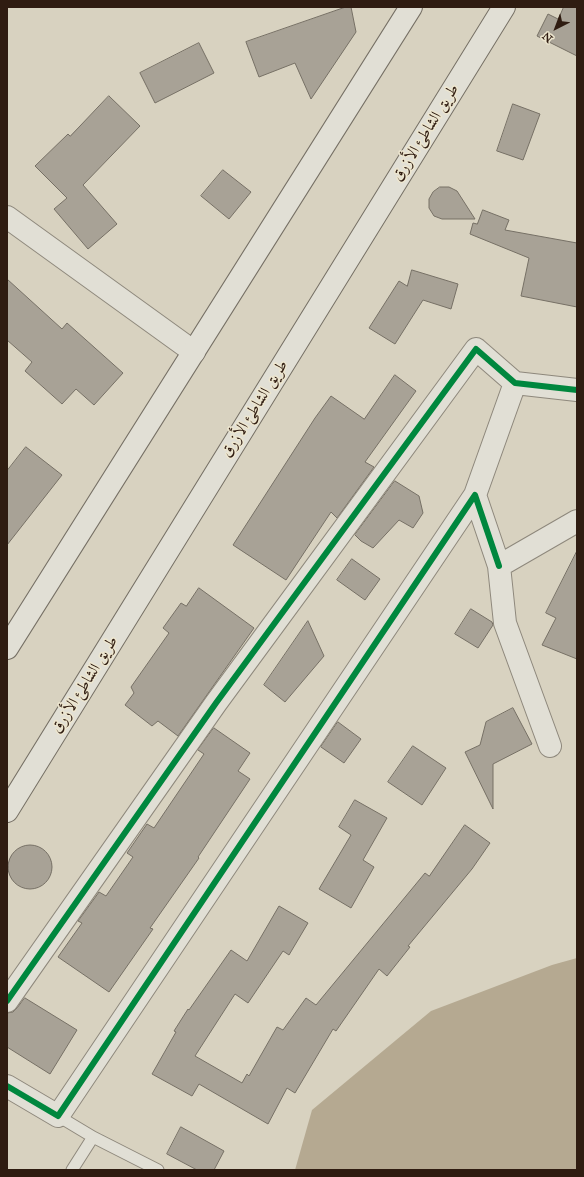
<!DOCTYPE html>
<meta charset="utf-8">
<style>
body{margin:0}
#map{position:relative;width:584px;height:1177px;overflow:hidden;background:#d8d2c0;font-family:"IM FELL Great Primer",serif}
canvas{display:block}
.frame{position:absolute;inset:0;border:8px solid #2f1c11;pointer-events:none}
.north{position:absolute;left:536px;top:8px;width:40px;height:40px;-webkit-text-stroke:3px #ede6cf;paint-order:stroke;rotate:222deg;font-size:11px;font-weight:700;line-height:16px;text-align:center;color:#2f1c11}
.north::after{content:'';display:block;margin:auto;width:14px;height:18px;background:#2f1c11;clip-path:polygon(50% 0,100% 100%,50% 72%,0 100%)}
</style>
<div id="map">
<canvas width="584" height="1177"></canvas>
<div class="frame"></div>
<div class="north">N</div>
</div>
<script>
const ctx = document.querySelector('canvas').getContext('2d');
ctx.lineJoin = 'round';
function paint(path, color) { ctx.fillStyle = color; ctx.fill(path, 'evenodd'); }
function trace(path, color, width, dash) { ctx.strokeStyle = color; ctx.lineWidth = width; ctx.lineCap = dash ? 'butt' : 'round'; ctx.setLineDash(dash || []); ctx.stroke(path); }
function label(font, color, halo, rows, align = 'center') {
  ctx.font = font + ' "IM FELL Great Primer",Amiri,serif'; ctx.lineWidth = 3; ctx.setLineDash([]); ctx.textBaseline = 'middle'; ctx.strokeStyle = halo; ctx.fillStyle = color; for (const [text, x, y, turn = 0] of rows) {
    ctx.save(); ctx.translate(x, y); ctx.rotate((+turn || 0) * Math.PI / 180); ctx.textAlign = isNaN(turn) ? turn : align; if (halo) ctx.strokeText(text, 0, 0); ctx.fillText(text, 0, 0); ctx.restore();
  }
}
paint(new Path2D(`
 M 577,958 L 577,1170 L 295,1170 L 312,1110 L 431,1011 L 552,965 Z`), '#b5a991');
const building = new Path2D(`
 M 346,7 L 351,7 L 356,32 L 311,99 L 295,63 L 259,77 L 246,42 Z
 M 564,7 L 577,7 L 577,56 L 537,36 L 548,14 L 558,19 Z
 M 199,43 L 214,73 L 155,103 L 140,73 Z
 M 109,96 L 140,126 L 83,185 L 117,224 L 88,249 L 54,209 L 67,198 L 35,166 L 68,134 L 70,136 Z
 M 513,104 L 540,114 L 523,160 L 497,151 Z
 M 223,170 L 251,192 L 229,219 L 201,196 Z
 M 440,187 L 449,187 L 457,191 L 475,219 L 442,219 L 434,216 L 429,208 L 429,199 L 433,192 Z
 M 483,210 L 509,220 L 505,230 L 577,243 L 577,307 L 521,296 L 529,258 L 470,234 L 473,223 L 477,224 Z
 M 412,270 L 458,284 L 451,309 L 423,300 L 395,344 L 369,328 L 399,281 L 407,286 Z
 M 7,279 L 62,329 L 67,323 L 123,373 L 94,405 L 76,389 L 62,404 L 25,371 L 32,362 L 7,340 Z
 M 395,375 L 416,391 L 365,462 L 374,467 L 337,518 L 331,512 L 286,580 L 233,545 L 315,418 L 331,396 L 364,419 Z
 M 26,447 L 62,475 L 7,545 L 7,471 Z
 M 395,481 L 419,496 L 423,513 L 413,528 L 399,520 L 373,548 L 361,541 L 355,535 Z
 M 577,551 L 577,659 L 542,645 L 556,618 L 546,613 Z
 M 352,559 L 380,579 L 365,600 L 337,580 Z
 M 199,588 L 254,628 L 178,736 L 158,721 L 152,726 L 125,705 L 134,693 L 131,687 L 169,633 L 163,628 L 181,603 L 186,606 Z
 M 471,609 L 492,622 L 493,625 L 478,648 L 455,634 Z
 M 308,621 L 324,656 L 285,702 L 264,685 Z
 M 513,708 L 532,744 L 493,764 L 493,809 L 465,752 L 480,745 L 486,722 Z
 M 338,722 L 361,739 L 344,763 L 321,747 Z
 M 214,728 L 250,753 L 238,771 L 250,779 L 198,857 L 199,858 L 150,928 L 153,929 L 109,992 L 58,957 L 82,923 L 78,921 L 99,892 L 106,896 L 133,857 L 127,853 L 147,824 L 154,828 L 204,754 L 198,750 Z
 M 413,746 L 446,768 L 422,805 L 388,782 Z
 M 355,800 L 387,818 L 363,860 L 374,867 L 351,908 L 319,889 L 351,835 L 339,827 Z
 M 465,825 L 490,843 L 472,869 L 408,946 L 410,947 L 387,976 L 379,969 L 336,1031 L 333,1029 L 295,1093 L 287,1088 L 268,1124 L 199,1084 L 192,1096 L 152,1074 L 176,1032 L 174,1031 L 188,1009 L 189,1010 L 231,950 L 247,961 L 279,906 L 308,923 L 289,955 L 283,951 L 248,1003 L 235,994 L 195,1056 L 242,1083 L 247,1074 L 249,1076 L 277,1027 L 283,1030 L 306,998 L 316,1005 L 425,873 L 429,876 Z
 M8 867a22 22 0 1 1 44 0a22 22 0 1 1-44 0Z
 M 25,998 L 77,1030 L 50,1074 L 7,1047 L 7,1013 L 13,1012 L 17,1008 Z
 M 181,1127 L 224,1151 L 214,1170 L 197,1170 L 167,1154 Z`);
paint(building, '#a8a296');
trace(building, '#767065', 1);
const service = new Path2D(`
 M 58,1116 L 93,1137 L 72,1170
 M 93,1137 L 158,1170`);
const minor = new Path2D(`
 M 7,217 L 194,352
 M 475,495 L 515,383
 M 550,746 L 505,623 L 499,566 L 577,521
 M 7,1001 L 216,703 L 476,349 L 515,383 L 577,390
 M 7,1086 L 58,1116 L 475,495 L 499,566`);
const secondary = new Path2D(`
 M 7,648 L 411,7
 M 7,811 L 504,7`);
trace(service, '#8e887c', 13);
trace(minor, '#8e887c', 24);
trace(secondary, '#767065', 24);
trace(service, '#e1dfd5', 11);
trace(minor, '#e1dfd5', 22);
trace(secondary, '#e1dfd5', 22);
trace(new Path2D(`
 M 7,1001 L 216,703 L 476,349 L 515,383 L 577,390
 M 7,1086 L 58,1116 L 475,495 L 499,566`), '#00873e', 6);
label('16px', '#2f1c11', '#ede6cf', [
 ["طريق الشاطئ الأزرق",426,133,-58],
 ["طريق الشاطئ الأزرق",255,409,-58],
 ["طريق الشاطئ الأزرق",85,685,-58]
]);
</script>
